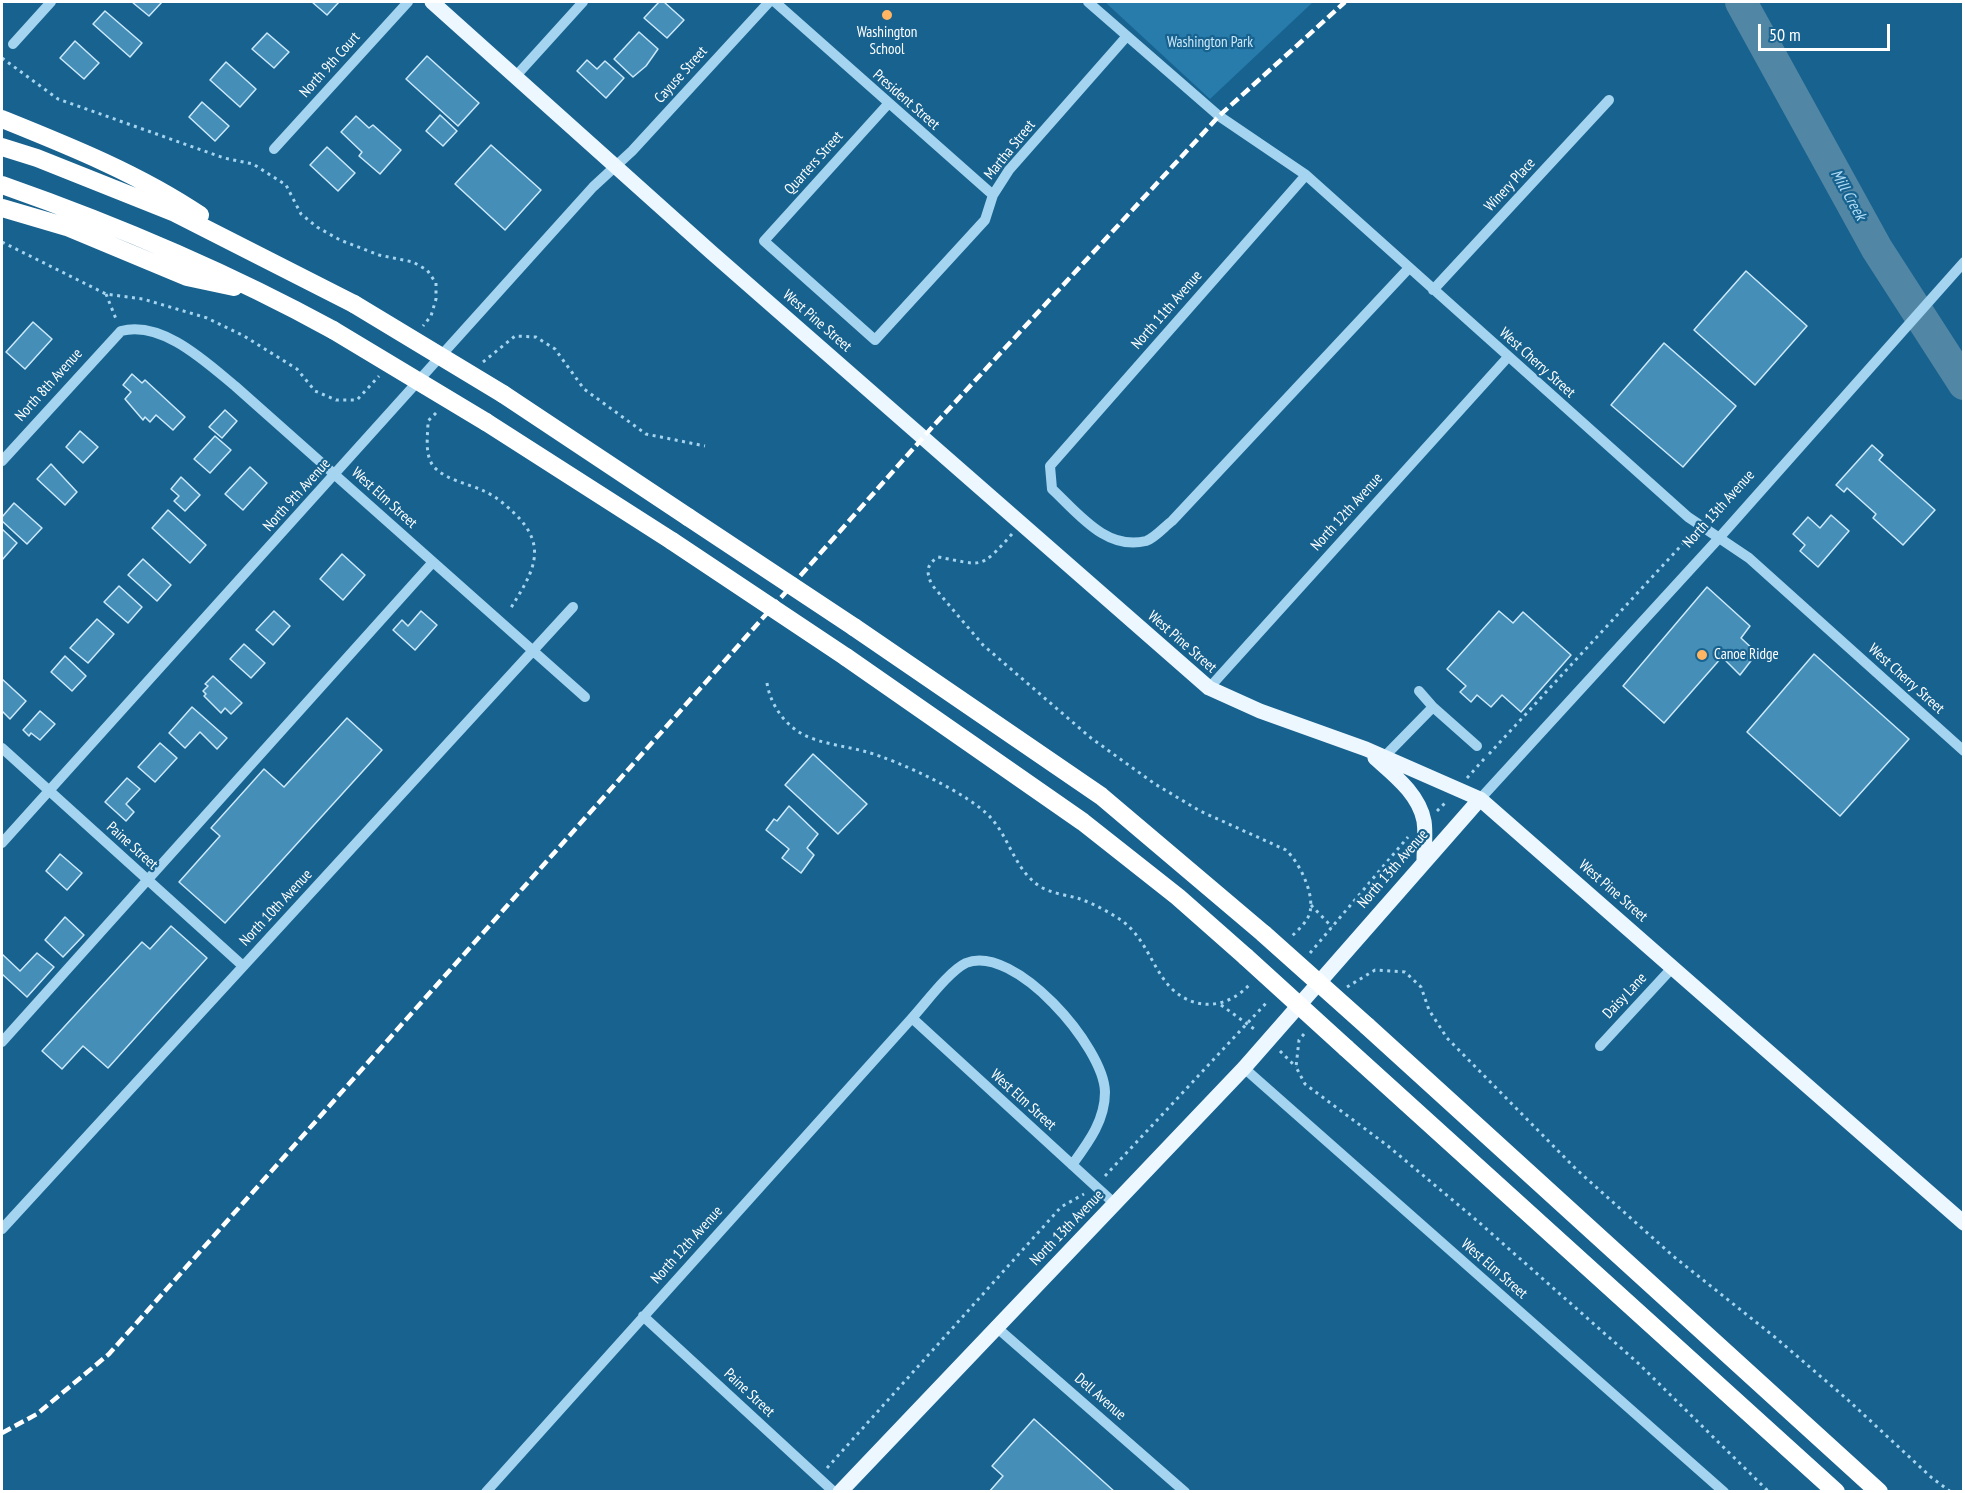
<!DOCTYPE html>
<style>
body{margin:0}
#map{position:relative;width:1965px;height:1493px;overflow:hidden;background:#18628f;font-family:"PT Sans Narrow",sans-serif}
canvas{display:block}
.frame{position:absolute;inset:0;border:3px solid #fff;pointer-events:none}
.scale{position:absolute;left:1758px;top:24px;width:132px;height:27px;box-sizing:border-box;border:3px solid #fff;border-top:0;padding-left:8px;font-size:18px;line-height:21px;white-space:nowrap;color:#fff;-webkit-text-stroke:4px #18628f;paint-order:stroke}
</style>
<div id="map">
<canvas width="1965" height="1493"></canvas>
<div class="frame"></div>
<div class="scale">50 m</div>
</div>
<script>
const ctx = document.querySelector('canvas').getContext('2d');
ctx.lineJoin = 'round';
function paint(path, color) { ctx.fillStyle = color; ctx.fill(path, 'evenodd'); }
function trace(path, color, width, dash) { ctx.strokeStyle = color; ctx.lineWidth = width; ctx.lineCap = dash ? 'butt' : 'round'; ctx.setLineDash(dash || []); ctx.stroke(path); }
function label(font, color, halo, rows, align = 'center') {
  ctx.font = font + ' "PT Sans Narrow",sans-serif'; ctx.lineWidth = 4.5; ctx.setLineDash([]); ctx.textBaseline = 'middle'; ctx.strokeStyle = halo; ctx.fillStyle = color; for (const [text, x, y, turn = 0] of rows) {
    ctx.save(); ctx.translate(x, y); ctx.rotate((+turn || 0) * Math.PI / 180); ctx.textAlign = isNaN(turn) ? turn : align; if (halo) ctx.strokeText(text, 0, 0); ctx.fillText(text, 0, 0); ctx.restore();
  }
}
paint(new Path2D(`
 M 1105,2 L 1313,2 L 1210,99 Z`), '#277cab');
trace(new Path2D(`
 M 1741,2 L 1877,249 L 1964,384`), '#5186a5', 32);
const building = new Path2D(`
 M 132,2 L 162,2 L 149,16 Z
 M 312,2 L 339,2 L 327,15 Z
 M 659,2 L 664,2 L 684,20 L 667,38 L 644,18 Z
 M 105,11 L 142,43 L 130,57 L 93,24 Z
 M 639,32 L 658,49 L 646,66 L 633,77 L 614,59 Z
 M 267,33 L 289,52 L 274,68 L 252,49 Z
 M 75,41 L 99,63 L 84,79 L 60,58 Z
 M 427,56 L 479,103 L 458,126 L 406,79 Z
 M 587,60 L 597,69 L 605,61 L 624,78 L 606,98 L 577,71 Z
 M 226,62 L 256,89 L 240,107 L 210,80 Z
 M 202,102 L 229,126 L 215,141 L 189,117 Z
 M 440,115 L 457,131 L 443,146 L 426,131 Z
 M 356,116 L 369,128 L 373,125 L 401,150 L 380,174 L 359,156 L 362,152 L 341,132 Z
 M 491,145 L 541,190 L 505,230 L 455,184 Z
 M 327,147 L 355,173 L 338,191 L 310,165 Z
 M 1746,271 L 1807,326 L 1755,385 L 1694,330 Z
 M 33,322 L 52,339 L 25,369 L 6,352 Z
 M 1664,343 L 1736,406 L 1683,467 L 1611,405 Z
 M 132,374 L 142,383 L 145,380 L 185,417 L 173,430 L 156,415 L 150,422 L 145,417 L 143,420 L 125,399 L 131,392 L 123,385 Z
 M 225,410 L 237,421 L 222,438 L 209,427 Z
 M 80,431 L 98,447 L 83,463 L 66,447 Z
 M 215,436 L 231,450 L 210,473 L 194,459 Z
 M 1872,445 L 1883,455 L 1879,460 L 1935,510 L 1903,545 L 1873,518 L 1876,514 L 1847,488 L 1844,492 L 1836,485 Z
 M 51,464 L 77,492 L 65,505 L 37,479 Z
 M 250,467 L 267,483 L 243,510 L 225,494 Z
 M 181,477 L 200,495 L 185,511 L 174,501 L 179,496 L 171,489 Z
 M 14,503 L 42,528 L 27,544 L 2,521 L 2,517 Z
 M 168,510 L 206,545 L 190,563 L 152,528 Z
 M 1831,515 L 1849,531 L 1818,567 L 1800,551 L 1805,545 L 1793,534 L 1808,517 L 1820,528 Z
 M 2,529 L 17,543 L 2,560 Z
 M 342,554 L 365,575 L 343,600 L 320,579 Z
 M 143,559 L 171,585 L 157,601 L 128,575 Z
 M 119,586 L 142,607 L 128,623 L 104,602 Z
 M 1707,587 L 1750,626 L 1741,638 L 1757,653 L 1740,675 L 1722,657 L 1664,723 L 1623,686 Z
 M 274,611 L 290,626 L 273,645 L 256,630 Z
 M 421,611 L 437,625 L 415,650 L 393,630 L 402,620 L 408,626 Z
 M 1499,611 L 1513,623 L 1523,612 L 1571,655 L 1521,712 L 1502,695 L 1491,707 L 1477,695 L 1471,702 L 1460,692 L 1466,686 L 1447,669 Z
 M 97,619 L 114,634 L 88,663 L 70,648 Z
 M 244,644 L 265,663 L 251,678 L 230,659 Z
 M 1814,654 L 1909,739 L 1840,816 L 1747,732 Z
 M 65,656 L 86,676 L 72,691 L 51,672 Z
 M 213,676 L 242,703 L 231,714 L 225,708 L 221,713 L 204,696 L 206,694 L 203,691 L 208,686 L 205,684 Z
 M 2,679 L 26,701 L 10,719 L 2,711 Z
 M 192,707 L 227,738 L 217,749 L 200,732 L 185,748 L 169,733 Z
 M 40,711 L 55,724 L 40,740 L 31,733 L 29,736 L 23,730 Z
 M 347,718 L 382,750 L 225,923 L 179,882 L 220,836 L 211,828 L 264,769 L 284,787 Z
 M 160,743 L 177,758 L 155,782 L 138,767 Z
 M 813,754 L 867,804 L 838,834 L 785,785 Z
 M 127,778 L 140,789 L 126,804 L 134,812 L 126,821 L 105,802 Z
 M 789,806 L 818,834 L 807,848 L 814,855 L 801,873 L 782,858 L 789,849 L 766,830 L 774,819 L 777,821 Z
 M 60,854 L 82,873 L 67,890 L 46,871 Z
 M 65,917 L 84,935 L 63,957 L 45,940 Z
 M 171,926 L 207,958 L 108,1068 L 83,1046 L 62,1069 L 42,1051 L 142,942 L 150,949 Z
 M 37,953 L 54,967 L 27,997 L 2,974 L 2,954 L 20,971 Z
 M 1034,1419 L 1115,1492 L 989,1492 L 1003,1476 L 992,1466 Z`);
paint(building, '#448eb8');
trace(building, '#cbe9fb', 1.5);
trace(new Path2D(`
 M 2,58 L 58,99 L 224,158 L 253,164 L 286,185 L 301,214 L 317,227 L 340,240 L 379,255 L 413,262 L 427,270 L 436,283 L 436,299 L 431,316 L 423,326
 M 2,242 L 106,294 L 143,299 L 207,318 L 244,336 L 297,369 L 315,391 L 336,400 L 357,400 L 379,376
 M 106,294 L 116,319
 M 483,362 L 515,336 L 536,337 L 555,349 L 584,389 L 646,434 L 705,446
 M 436,413 L 428,421 C 428,435 424,455 434,467 C 446,480 469,484 484,491 C 495,496 506,505 514,513 C 551,548 531,575 509,611
 M 1012,534 C 979,571 983,565 938,557 C 926,565 926,572 932,585 L 983,645 L 1091,738 L 1155,784 L 1200,811 L 1286,850 C 1300,863 1319,901 1307,919 C 1303,926 1296,932 1291,937
 M 767,683 C 770,703 783,723 802,734 C 821,744 846,746 867,752 C 899,761 970,794 991,818 C 1010,839 1015,871 1041,887 C 1053,894 1068,895 1080,899 C 1094,904 1109,912 1121,920 C 1147,939 1152,969 1172,989 C 1198,1013 1230,1007 1251,983
 M 1489,754 L 1690,536
 M 1467,778 L 1485,758
 M 1437,811 L 1447,801
 M 1311,905 L 1332,927
 M 1310,953 L 1408,837
 M 1347,987 L 1375,970 L 1405,972 L 1421,987 L 1429,1010 L 1447,1038 L 1576,1169 L 1673,1256 L 1776,1338 L 1848,1400 L 1932,1478 L 1951,1492
 M 1221,1005 L 1257,1031
 M 1304,1034 L 1299,1040 L 1296,1067 L 1305,1084 L 1388,1146 L 1474,1218 L 1638,1363 L 1769,1492
 M 1280,1051 L 1296,1067
 M 1105,1176 L 1268,1001
 M 827,1468 L 1061,1207 L 1084,1194`), '#a4d4ef', 3, [3, 4.5]);
trace(new Path2D(`
 M 775,2 L 993,195
 M 1088,2 L 1219,116 L 1306,175 L 1688,517 L 1749,558 L 1964,751
 M 13,44 L 51,2
 M 515,77 L 583,2
 M 888,104 L 764,241 L 875,340 L 985,220 L 993,195 L 1009,170 L 1127,36
 M 274,149 L 408,2
 M 1306,175 L 1050,466 L 1052,489 C 1078,513 1106,551 1146,541 C 1155,538 1165,526 1172,521 L 1409,268
 M 1433,290 L 1609,100
 M 2,461 L 121,331 C 162,320 206,362 235,386 L 585,697
 M 1209,688 L 1508,357
 M 1433,707 L 1477,746
 M 2,748 L 243,966
 M 1384,757 L 1433,707 L 1419,691
 M 1480,799 L 1719,538 L 1964,262
 M 2,843 L 593,187 L 632,151 L 769,2
 M 912,1018 L 1115,1204
 M 2,1042 L 433,562
 M 1600,1046 L 1673,967
 M 1244,1068 L 1724,1492
 M 2,1229 L 573,607
 M 643,1316 L 834,1492
 M 995,1326 L 1185,1492
 M 486,1492 L 912,1018 C 925,1004 949,971 966,963 C 1014,943 1104,1047 1105,1092 C 1105,1121 1088,1143 1072,1165`), '#a4d4ef', 10);
trace(new Path2D(`
 M 432,2 L 711,252 L 1209,688 L 1260,711 L 1366,749 L 1480,799 L 1964,1223
 M 1375,758 C 1394,775 1419,794 1424,821 C 1426,834 1424,848 1424,860
 M 840,1492 L 1244,1068 L 1480,799`), '#ecf7ff', 15);
trace(new Path2D(`
 M 2,119 C 69,146 139,174 200,215
 M 2,147 L 37,158 L 175,213 L 354,304
 M 2,185 C 116,225 227,272 333,330
 M 2,208 L 67,227 L 187,277 L 234,287
 M 503,394 L 688,517
 M 486,422 L 672,541
 M 854,627 L 1101,796 L 1264,934
 M 846,657 L 1083,822 L 1178,897 L 1246,957
 M 1367,1026 L 1879,1492
 M 1346,1048 L 1836,1492`), '#fff', 18);
trace(new Path2D(`
 M 2,1433 L 37,1414 L 109,1354 L 936,423 L 1219,116 L 1345,2`), '#fff', 4.5, [10, 4.5]);
trace(new Path2D(`
 M 354,304 L 503,394
 M 333,330 L 486,422
 M 688,517 L 854,627
 M 672,541 L 846,657
 M 1264,934 L 1367,1026
 M 1246,957 L 1346,1048`), '#fff', 18);
for (const [x, y, r, color] of [
 [887,15,6,"#ffb562"],
 [1702,655,6,"#ffb562"]
]) { const dot = new Path2D(); dot.arc(x, y, r, 0, 2 * Math.PI); ctx.fillStyle = color; ctx.fill(dot); trace(dot, '#18628f', 2); }
label('15px', '#fff', '#18628f', [
 ["Washington",887,33],
 ["School",887,50],
 ["Canoe Ridge",1714,655,"left"]
]);
label('15px', '#cbe9fb', '#18628f', [
 ["Washington Park",1210,43]
]);
label('15px', '#fff', '#18628f', [
 ["North 9th Court",330,65,-48],
 ["Cayuse Street",681,75,-48],
 ["President Street",906,100,41],
 ["Martha Street",1010,150,-51],
 ["Quarters Street",814,163,-48],
 ["Winery Place",1510,185,-47],
 ["North 11th Avenue",1167,310,-49],
 ["West Pine Street",817,321,41],
 ["West Cherry Street",1537,363,42],
 ["North 8th Avenue",49,385,-48],
 ["North 9th Avenue",297,495,-48],
 ["West Elm Street",384,498,42],
 ["North 13th Avenue",1719,509,-48],
 ["North 12th Avenue",1347,512,-48],
 ["West Pine Street",1182,642,41],
 ["West Cherry Street",1906,679,42],
 ["Paine Street",132,846,42],
 ["North 13th Avenue",1393,869,-49],
 ["West Pine Street",1613,891,41],
 ["North 10th Avenue",276,908,-47],
 ["Daisy Lane",1625,996,-47],
 ["West Elm Street",1023,1100,42],
 ["North 13th Avenue",1067,1228,-46],
 ["North 12th Avenue",687,1245,-48],
 ["West Elm Street",1494,1269,41],
 ["Paine Street",749,1393,43],
 ["Dell Avenue",1100,1397,41]
]);
label('italic 16px', '#b0ddf6', '#18628f', [
 ["Mill Creek",1848,195,61]
]);
</script>
